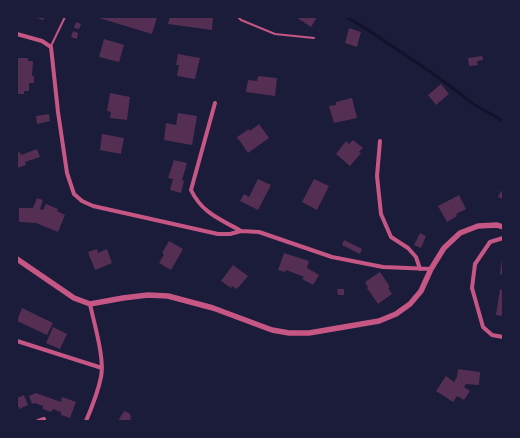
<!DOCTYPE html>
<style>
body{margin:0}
#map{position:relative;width:520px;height:438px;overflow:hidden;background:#1b1b3a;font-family:"Titillium Web",sans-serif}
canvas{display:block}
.frame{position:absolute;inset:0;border:18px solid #1b1b3a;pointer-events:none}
</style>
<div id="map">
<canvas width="520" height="438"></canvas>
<div class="frame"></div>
</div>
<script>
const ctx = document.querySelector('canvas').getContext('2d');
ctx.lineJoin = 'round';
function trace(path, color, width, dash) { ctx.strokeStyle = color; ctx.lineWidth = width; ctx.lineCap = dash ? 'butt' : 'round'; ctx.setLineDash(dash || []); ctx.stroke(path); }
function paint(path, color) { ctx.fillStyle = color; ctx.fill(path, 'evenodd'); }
trace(new Path2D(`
 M 346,17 L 365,28 L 435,75 L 475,105 L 503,121`), '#12122b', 3);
paint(new Path2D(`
 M 34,17 L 44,17 L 43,20 Z
 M 96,17 L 157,17 L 152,34 Z
 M 170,17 L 213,17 L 212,30 L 168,24 Z
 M 296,17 L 317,17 L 311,27 Z
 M 76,22 L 81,24 L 79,29 L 74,28 Z
 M 349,28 L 361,32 L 357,47 L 345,43 Z
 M 73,31 L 78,33 L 77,39 L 71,37 Z
 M 104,39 L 124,45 L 119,62 L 99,57 Z
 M 178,54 L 200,58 L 195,79 L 177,76 L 179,65 L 176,65 Z
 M 482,56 L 483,60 L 477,61 L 478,65 L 469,66 L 468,58 Z
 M 17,58 L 28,58 L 28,61 L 33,61 L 32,76 L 34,76 L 34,83 L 29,83 L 29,91 L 24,91 L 24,94 L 17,94 Z
 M 258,76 L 277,78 L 275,96 L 246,92 L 248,80 L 257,81 Z
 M 441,84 L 449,94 L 436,105 L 428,95 Z
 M 110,93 L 130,97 L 127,120 L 110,118 L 111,112 L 107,111 Z
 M 352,98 L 357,118 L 334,123 L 329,106 L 336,105 L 336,102 Z
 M 178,113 L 197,116 L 192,145 L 164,140 L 166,123 L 176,125 Z
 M 49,114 L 50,121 L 37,124 L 36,116 Z
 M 259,124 L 269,138 L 248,153 L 237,137 L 249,129 L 250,131 Z
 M 102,134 L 124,138 L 121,154 L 100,150 Z
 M 353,140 L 363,148 L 359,152 L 361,153 L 350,166 L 336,154 L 346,141 L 349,144 Z
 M 37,149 L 40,157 L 25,162 L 26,165 L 17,168 L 17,153 L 20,152 L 21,155 Z
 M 174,160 L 187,163 L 182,180 L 184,181 L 181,193 L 170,190 L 173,179 L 168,178 Z
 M 258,179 L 271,185 L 258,210 L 240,201 L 244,194 L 249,197 Z
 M 314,179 L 329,186 L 317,210 L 302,202 Z
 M 501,191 L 503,192 L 503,199 L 498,197 Z
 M 459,195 L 466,209 L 456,214 L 457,216 L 447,222 L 438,206 Z
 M 37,198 L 43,200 L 40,209 L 43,210 L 46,204 L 58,209 L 57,211 L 65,215 L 58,232 L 36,223 L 19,222 L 19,208 L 33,208 Z
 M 420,233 L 426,236 L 421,248 L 414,245 Z
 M 344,240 L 362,249 L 360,254 L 342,245 Z
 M 169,241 L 183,249 L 171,270 L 159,263 L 164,254 L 162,253 Z
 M 97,249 L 98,253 L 107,249 L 112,263 L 95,270 L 88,252 Z
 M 284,253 L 309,261 L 307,268 L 319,275 L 313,285 L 302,279 L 304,277 L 302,276 L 286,270 L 285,272 L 278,270 Z
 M 502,259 L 503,259 L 503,275 L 500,274 Z
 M 233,265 L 248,276 L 237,289 L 232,286 L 231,288 L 221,281 Z
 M 380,272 L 390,287 L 388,288 L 392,294 L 378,304 L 367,288 L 368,287 L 365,282 Z
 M 337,289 L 344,289 L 344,295 L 338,295 Z
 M 500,289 L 503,290 L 503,316 L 496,315 Z
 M 22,308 L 53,323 L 47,335 L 17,321 Z
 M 53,327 L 67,334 L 60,349 L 46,343 Z
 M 458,369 L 480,372 L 479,385 L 466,384 L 464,387 L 470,391 L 464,400 L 457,396 L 453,402 L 436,391 L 446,376 L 454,382 L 457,377 Z
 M 36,393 L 61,402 L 62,397 L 76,402 L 70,418 L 61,415 L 61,412 L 53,409 L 51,412 L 43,409 L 43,406 L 35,403 L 32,404 L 29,396 Z
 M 24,395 L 28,405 L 19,409 L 19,407 L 17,407 L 17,398 Z
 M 124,411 L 129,413 L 131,416 L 130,419 L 134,421 L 118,421 Z`), '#542f53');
trace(new Path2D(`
 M 238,17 L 241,20 L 275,34 L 314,38
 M 51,46 L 65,17`), '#c65784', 2);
trace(new Path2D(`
 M 17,34 L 42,41 L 51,47 L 58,112 L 67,173 L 74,194 L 82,201 L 93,206 L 218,234 L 230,234 L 241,231 L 259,232 L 332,257 L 383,267 L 431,269
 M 215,103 L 191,190 C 202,213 220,219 241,231
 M 380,141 L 377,176 L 381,214 L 391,237 L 408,248 L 416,257 L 420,269
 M 503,238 L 490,242 L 475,264 L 472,288 L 483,327 L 492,335 L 503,337
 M 17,341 L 102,368
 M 38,421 L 44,419
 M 86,421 C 92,407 98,392 101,377 C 105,359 94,323 90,304`), '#c65784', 4);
trace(new Path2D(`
 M 17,259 L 74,298 L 90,304 L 123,298 L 148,295 L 168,296 L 213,308 L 272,330 L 289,333 L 309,333 L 379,321 L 396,314 L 410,304 L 421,291 L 431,269 L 444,248 L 460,233 L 478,226 L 497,225 L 503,227`), '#c65784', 5.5);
</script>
